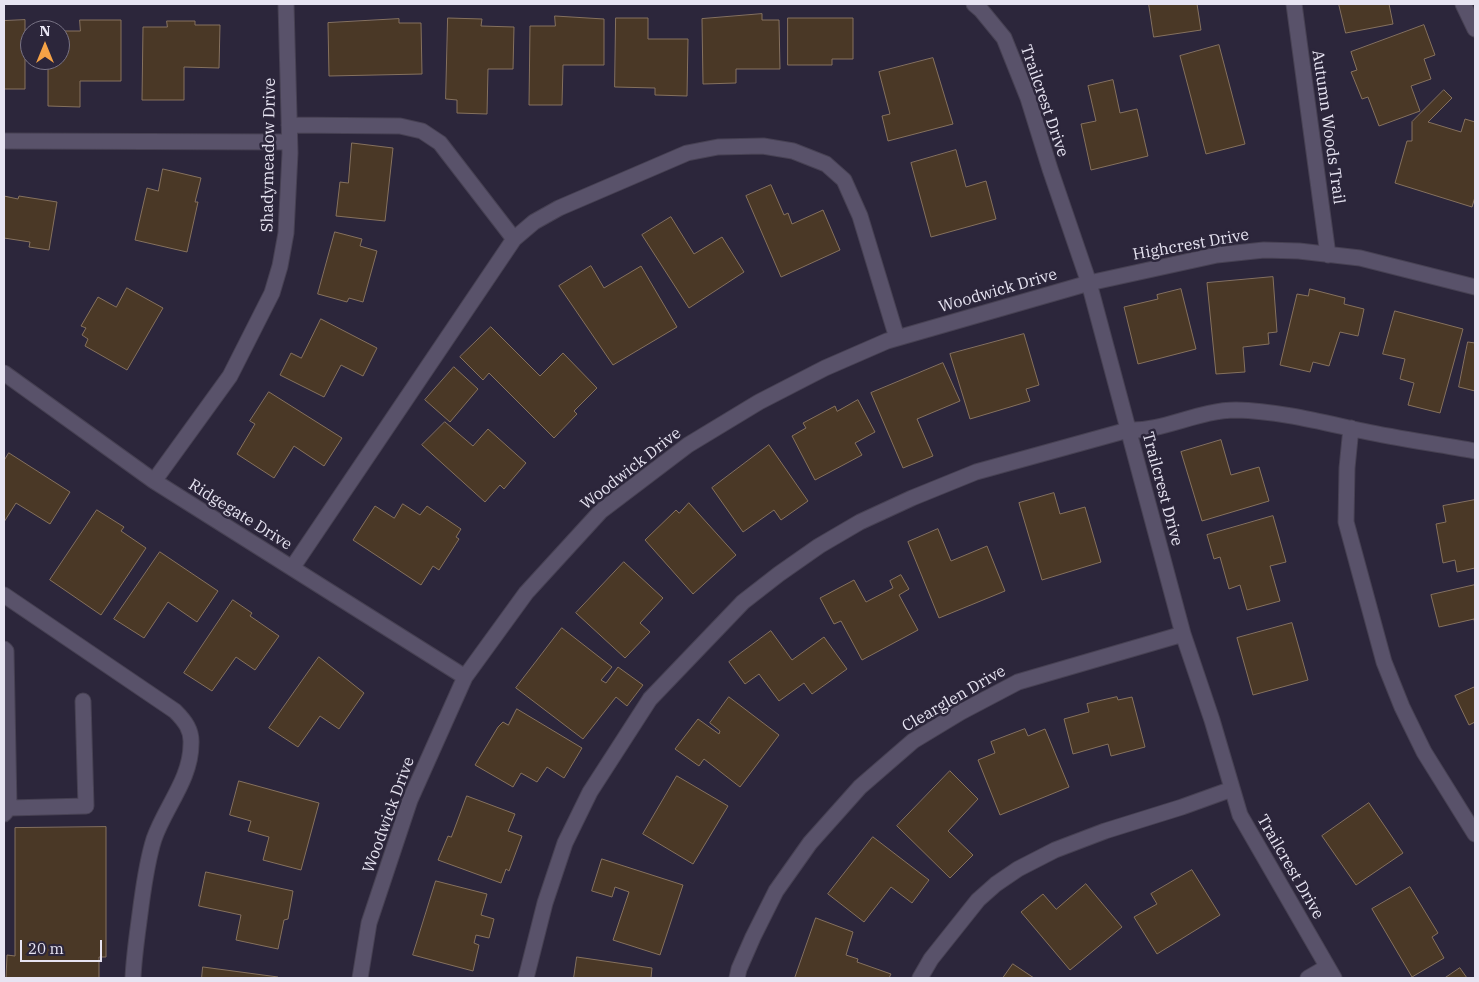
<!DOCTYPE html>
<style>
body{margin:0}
#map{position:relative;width:1479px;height:982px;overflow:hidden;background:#2c263b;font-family:"IBM Plex Serif",serif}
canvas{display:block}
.frame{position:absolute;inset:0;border:5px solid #e7e4f2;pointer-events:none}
.north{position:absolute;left:20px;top:20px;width:50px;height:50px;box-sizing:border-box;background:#2c263b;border:1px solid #777284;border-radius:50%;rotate:0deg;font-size:14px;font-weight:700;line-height:20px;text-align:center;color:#e7e4f2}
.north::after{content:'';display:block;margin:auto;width:18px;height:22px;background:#f5a246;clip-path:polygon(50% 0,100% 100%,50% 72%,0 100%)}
.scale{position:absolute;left:20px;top:940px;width:82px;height:22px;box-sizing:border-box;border:2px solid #e7e4f2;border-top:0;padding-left:6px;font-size:15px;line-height:18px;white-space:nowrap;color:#e7e4f2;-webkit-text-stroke:4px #2c263b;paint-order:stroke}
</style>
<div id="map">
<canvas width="1479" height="982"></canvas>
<div class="frame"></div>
<div class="north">N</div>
<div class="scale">20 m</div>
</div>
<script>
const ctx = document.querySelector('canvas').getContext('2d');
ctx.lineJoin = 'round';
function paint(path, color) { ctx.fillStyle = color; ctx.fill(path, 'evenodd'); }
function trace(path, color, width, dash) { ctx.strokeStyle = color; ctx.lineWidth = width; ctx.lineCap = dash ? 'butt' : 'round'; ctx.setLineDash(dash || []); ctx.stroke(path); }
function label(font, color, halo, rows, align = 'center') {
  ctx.font = font + ' "IBM Plex Serif",serif'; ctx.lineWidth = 5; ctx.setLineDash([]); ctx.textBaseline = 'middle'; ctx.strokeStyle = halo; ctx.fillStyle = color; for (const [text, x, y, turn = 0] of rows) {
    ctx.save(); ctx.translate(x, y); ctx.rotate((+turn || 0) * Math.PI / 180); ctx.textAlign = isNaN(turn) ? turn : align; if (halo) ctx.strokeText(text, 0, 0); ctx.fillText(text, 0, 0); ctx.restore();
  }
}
const building = new Path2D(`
 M 1149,4 L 1197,4 L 1201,30 L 1154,37 Z
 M 1339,4 L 1389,4 L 1393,24 L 1346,33 Z
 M 762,14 L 762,20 L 779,20 L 780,69 L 736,69 L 736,83 L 703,84 L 702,19 Z
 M 555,16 L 604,19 L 604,65 L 563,65 L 562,105 L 529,105 L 530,26 L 555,26 Z
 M 448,18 L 482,19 L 481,26 L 514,27 L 513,69 L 488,69 L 487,114 L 457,113 L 457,100 L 446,99 Z
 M 616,18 L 648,18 L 648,39 L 688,39 L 687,96 L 655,95 L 655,88 L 615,87 Z
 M 788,18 L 853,18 L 853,59 L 832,59 L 832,65 L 788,65 Z
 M 399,19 L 399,23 L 421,23 L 422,74 L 329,76 L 328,23 Z
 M 25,20 L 25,89 L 4,89 L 4,21 Z
 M 80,20 L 121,20 L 121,81 L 80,81 L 80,107 L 48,106 L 48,60 L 60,60 L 60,31 L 80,31 Z
 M 167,21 L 195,21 L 195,25 L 220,25 L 219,68 L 184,67 L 184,100 L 142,100 L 143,27 L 167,27 Z
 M 1424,25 L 1435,55 L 1424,59 L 1431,79 L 1411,86 L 1420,111 L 1379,126 L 1368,97 L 1362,99 L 1351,72 L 1357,70 L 1351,52 Z
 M 1219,45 L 1245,144 L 1206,154 L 1180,56 Z
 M 933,58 L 953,124 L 888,141 L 882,116 L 890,114 L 879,72 Z
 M 1113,80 L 1120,113 L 1137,109 L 1148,156 L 1091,170 L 1081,124 L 1096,121 L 1088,86 Z
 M 1444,90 L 1452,98 L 1428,122 L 1461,132 L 1465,119 L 1475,122 L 1475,197 L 1472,207 L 1395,183 L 1407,141 L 1412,141 L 1412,122 Z
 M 352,143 L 393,148 L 385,221 L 336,216 L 340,182 L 348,183 Z
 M 956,150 L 966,187 L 986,181 L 996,219 L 931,237 L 911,163 Z
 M 163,169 L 201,178 L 195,202 L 198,202 L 187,252 L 135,240 L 147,188 L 158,191 Z
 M 771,185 L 784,215 L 788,213 L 792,224 L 823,210 L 840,250 L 781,277 L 746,196 Z
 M 4,196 L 18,199 L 19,196 L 57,202 L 49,250 L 29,247 L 30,242 L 4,238 Z
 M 671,217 L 694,254 L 722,237 L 744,272 L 689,308 L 642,235 Z
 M 335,232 L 362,239 L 360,246 L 377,251 L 363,302 L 349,298 L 347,302 L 318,294 Z
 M 591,266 L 604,288 L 641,266 L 677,327 L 613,365 L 559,286 Z
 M 1273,277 L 1277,332 L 1268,333 L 1269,344 L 1243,347 L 1245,372 L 1216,374 L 1207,283 Z
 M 127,288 L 163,308 L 127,370 L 85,346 L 88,339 L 82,335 L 86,328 L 81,326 L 98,297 L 116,307 Z
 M 1181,289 L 1196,349 L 1138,364 L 1124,307 L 1158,299 L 1157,295 Z
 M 1310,289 L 1345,298 L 1344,304 L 1364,309 L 1358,336 L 1340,332 L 1329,366 L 1313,362 L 1310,372 L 1280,365 L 1297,294 L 1308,296 Z
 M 1395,311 L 1463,329 L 1440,413 L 1408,405 L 1414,383 L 1400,379 L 1405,359 L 1383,354 Z
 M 321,319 L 377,348 L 363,376 L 341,365 L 324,397 L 280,375 L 291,353 L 301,358 Z
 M 491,327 L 540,376 L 563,353 L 597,388 L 574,411 L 577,414 L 554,438 L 489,373 L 483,380 L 460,357 Z
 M 1024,334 L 1039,385 L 1026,389 L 1030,401 L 970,419 L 950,354 Z
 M 1468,342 L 1475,343 L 1475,391 L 1459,387 Z
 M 943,363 L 960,401 L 917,419 L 933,456 L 903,468 L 871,393 Z
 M 454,367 L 478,389 L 450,422 L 425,400 Z
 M 269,392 L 342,438 L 324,466 L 294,446 L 274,478 L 237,454 L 255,424 L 250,421 Z
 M 858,400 L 875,432 L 855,443 L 862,455 L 815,480 L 792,436 L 806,428 L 803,423 L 835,406 L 837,411 Z
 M 445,422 L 473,446 L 488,429 L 526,463 L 504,489 L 500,485 L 485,502 L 422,445 Z
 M 1221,440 L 1231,475 L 1259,467 L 1269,501 L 1202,521 L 1181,452 Z
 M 769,445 L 808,501 L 781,520 L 774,510 L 743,532 L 712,488 Z
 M 9,453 L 70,492 L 50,524 L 16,503 L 4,522 L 4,461 Z
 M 1054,493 L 1060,514 L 1085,507 L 1101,562 L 1042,580 L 1019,503 Z
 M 1475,500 L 1475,568 L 1457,572 L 1455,560 L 1443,563 L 1436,524 L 1446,522 L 1443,506 Z
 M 689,503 L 736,555 L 693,594 L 645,540 L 676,510 L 679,513 Z
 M 403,504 L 420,515 L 427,506 L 461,529 L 456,537 L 459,539 L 439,570 L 433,566 L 421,585 L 353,540 L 375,506 L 394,518 Z
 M 97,510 L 124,527 L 121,531 L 146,548 L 101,615 L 50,580 Z
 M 1273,516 L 1286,562 L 1270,566 L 1280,601 L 1247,610 L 1240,585 L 1229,589 L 1220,557 L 1214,559 L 1207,535 Z
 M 938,529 L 951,561 L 987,546 L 1005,591 L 939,618 L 908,542 Z
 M 160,552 L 218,591 L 197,622 L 168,602 L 144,638 L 114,619 Z
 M 624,562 L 663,598 L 640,623 L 650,632 L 625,658 L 576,613 Z
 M 901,575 L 909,589 L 899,595 L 918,630 L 862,660 L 841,621 L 834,624 L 820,598 L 854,580 L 866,602 L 893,588 L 890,581 Z
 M 1475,585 L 1475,625 L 1474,619 L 1439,627 L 1431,595 Z
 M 233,600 L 252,613 L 250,616 L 279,636 L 255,670 L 236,657 L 212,691 L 184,673 Z
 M 1292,623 L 1308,680 L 1253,695 L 1237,638 Z
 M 562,628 L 612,667 L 601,680 L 606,683 L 618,667 L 643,685 L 627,706 L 616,697 L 583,739 L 516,688 Z
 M 771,631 L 792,660 L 824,637 L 847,669 L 812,694 L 804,683 L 779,701 L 759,674 L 745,684 L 729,662 Z
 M 319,657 L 364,693 L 339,729 L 320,716 L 298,747 L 269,728 Z
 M 1475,687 L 1475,722 L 1469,725 L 1455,696 Z
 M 729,697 L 779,735 L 740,787 L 704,759 L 699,766 L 675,749 L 698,719 L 719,734 L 720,731 L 710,723 Z
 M 1117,697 L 1118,700 L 1132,697 L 1145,747 L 1111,756 L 1108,744 L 1073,754 L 1064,719 L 1089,712 L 1087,704 Z
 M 517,709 L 582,748 L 564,778 L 547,767 L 537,782 L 521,773 L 513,787 L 475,765 L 498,727 L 503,722 L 508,725 Z
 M 1025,729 L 1028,736 L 1045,729 L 1069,787 L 1000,815 L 978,760 L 995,753 L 991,742 Z
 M 950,771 L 978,799 L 948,831 L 973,855 L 950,878 L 897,826 Z
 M 677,776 L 728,806 L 693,864 L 643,834 Z
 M 239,781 L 319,803 L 301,870 L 263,860 L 269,837 L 248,831 L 251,821 L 230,815 Z
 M 467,796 L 515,814 L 508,831 L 522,836 L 509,871 L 506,869 L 501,883 L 438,860 L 448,836 L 451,837 Z
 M 1369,803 L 1403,853 L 1356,885 L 1322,836 Z
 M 106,827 L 106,957 L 99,957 L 99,978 L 6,978 L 7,955 L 15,956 L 15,828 Z
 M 873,837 L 929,880 L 912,903 L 891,887 L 864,922 L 828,894 Z
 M 602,859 L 683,885 L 660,955 L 613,940 L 629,892 L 615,887 L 612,897 L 592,891 Z
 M 1192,870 L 1220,915 L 1157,954 L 1134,917 L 1157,904 L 1151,894 Z
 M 206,872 L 293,891 L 288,919 L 284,920 L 278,949 L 236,940 L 241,915 L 199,906 Z
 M 436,881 L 487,894 L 481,915 L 494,919 L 489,938 L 476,935 L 474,943 L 479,945 L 473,971 L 413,955 Z
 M 1086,884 L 1122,927 L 1070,970 L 1021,912 L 1043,894 L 1056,909 Z
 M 1410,887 L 1438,933 L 1432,937 L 1444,958 L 1412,977 L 1372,909 Z
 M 816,918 L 853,932 L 846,955 L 858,959 L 857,962 L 891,974 L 889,978 L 795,978 Z
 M 577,957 L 652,968 L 651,978 L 574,978 Z
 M 1013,964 L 1034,978 L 1003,978 Z
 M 203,967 L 278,977 L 277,978 L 202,978 Z
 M 1460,968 L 1467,978 L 1445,978 Z`);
paint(building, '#4a3826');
trace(building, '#85715e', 1);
const minor = new Path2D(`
 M 974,4 L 981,10 L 1004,38 L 1028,98 L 1050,169 L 1089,283 L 1183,634 L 1212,720 L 1240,815 L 1334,978
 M 1294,4 L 1328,255
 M 1463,4 L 1475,29
 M 289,125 L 400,126 L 422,131 L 440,143 L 514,239
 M 4,141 L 289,142
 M 4,373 L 154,481 L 465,677
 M 1351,428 L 1347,468 L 1346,522 L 1384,662 L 1402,707 L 1424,752 L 1475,834
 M 154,481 L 230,376 L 272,293 L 280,266 L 286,233 L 290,153 L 286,4
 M 292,568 L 514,239 L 534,222 L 559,208 L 687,153 L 718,147 L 763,146 L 793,151 L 826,164 L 844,180 L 860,216 L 897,338
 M 4,595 L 175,711 C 185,721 192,730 191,744 C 191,779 165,807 154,839 C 147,861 144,884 141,906 C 138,930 134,954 133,978
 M 4,649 L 6,651 L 9,808
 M 4,814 L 9,808 L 86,806 L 83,701
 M 360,978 L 369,923 L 410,800 L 465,677 L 526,593 L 601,511 L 688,445 L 759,402 L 825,368 L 887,341 L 1089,283 L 1217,255 L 1264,250 L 1299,251 L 1360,258 L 1475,287
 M 526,978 L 545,903 L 565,843 L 590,792 L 650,699 L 743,602 L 779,574 L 819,546 L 860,522 L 912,498 L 976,472 L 1128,430 C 1162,432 1199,410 1236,410 C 1279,411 1321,422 1363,431 C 1400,439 1438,444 1475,451
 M 737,978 L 739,969 L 753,937 L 776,891 L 810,843 L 860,787 L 913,741 L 961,712 L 1018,682 L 1183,634
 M 920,978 L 931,959 L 978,900 L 996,884 L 1018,869 L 1055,850 L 1105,831 L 1182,807 L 1232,789
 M 1308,978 L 1327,967`);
trace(minor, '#474153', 17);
trace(minor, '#59526a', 15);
label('16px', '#e7e4f2', '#2c263b', [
 ["Trailcrest Drive",1044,101,71],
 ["Autumn Woods Trail",1328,127,82],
 ["Shadymeadow Drive",269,155,-89],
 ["Highcrest Drive",1191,245,-10],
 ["Woodwick Drive",998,291,-16],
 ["Woodwick Drive",631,469,-38],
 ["Trailcrest Drive",1162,489,75],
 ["Ridgegate Drive",240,515,32],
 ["Clearglen Drive",954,699,-30],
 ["Woodwick Drive",389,815,-70],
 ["Trailcrest Drive",1290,867,60]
]);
</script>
